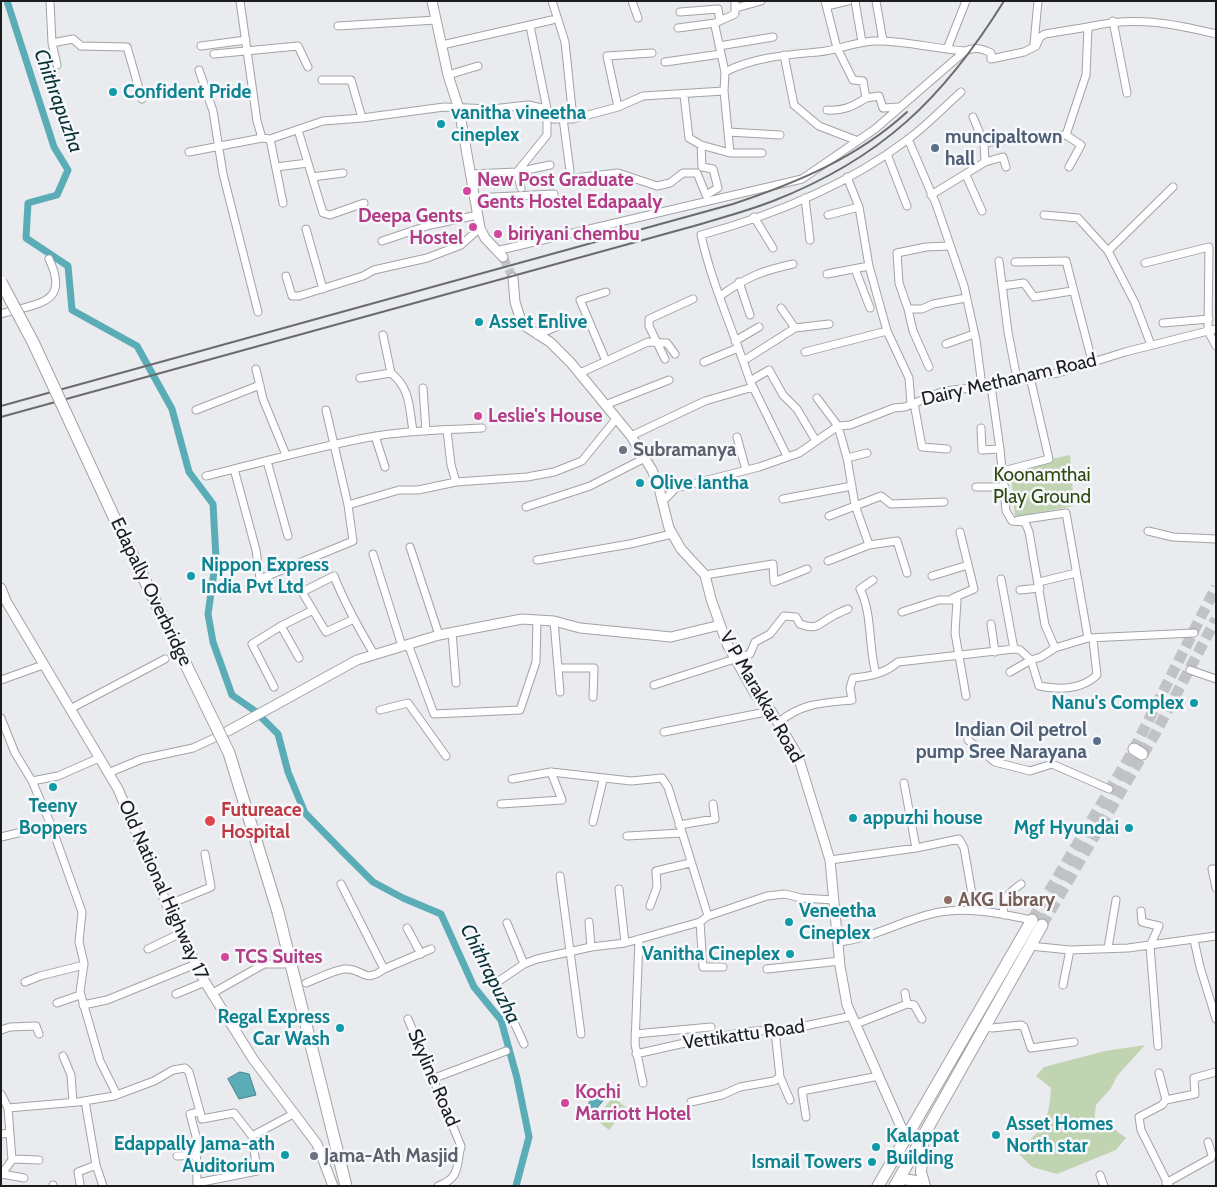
<!DOCTYPE html>
<style>
body{margin:0}
#map{position:relative;width:1217px;height:1187px;overflow:hidden;background:#e9ebef;font-family:Cabin,sans-serif}
canvas{display:block}
.frame{position:absolute;inset:0;border:2px solid #1b1c1d;pointer-events:none}
</style>
<div id="map">
<canvas width="1217" height="1187"></canvas>
<div class="frame"></div>
</div>
<script>
const ctx = document.querySelector('canvas').getContext('2d');
ctx.lineJoin = 'round';
function paint(path, color) { ctx.fillStyle = color; ctx.fill(path, 'evenodd'); }
function trace(path, color, width, dash) { ctx.strokeStyle = color; ctx.lineWidth = width; ctx.lineCap = dash ? 'butt' : 'round'; ctx.setLineDash(dash || []); ctx.stroke(path); }
function label(font, color, halo, rows, align = 'center') {
  ctx.font = font + ' Cabin,sans-serif'; ctx.lineWidth = 5; ctx.setLineDash([]); ctx.textBaseline = 'middle'; ctx.strokeStyle = halo; ctx.fillStyle = color; for (const [text, x, y, turn = 0] of rows) {
    ctx.save(); ctx.translate(x, y); ctx.rotate((+turn || 0) * Math.PI / 180); ctx.textAlign = isNaN(turn) ? turn : align; if (halo) ctx.strokeText(text, 0, 0); ctx.fillText(text, 0, 0); ctx.restore();
  }
}
paint(new Path2D(`
 M 1070,455 L 1074,506 L 1015,517 L 1010,468 Z
 M 1145,1045 L 1117,1076 L 1111,1088 L 1096,1105 L 1094,1123 L 1113,1128 L 1126,1138 L 1116,1150 L 1057,1174 L 1032,1167 L 1016,1151 C 1043,1130 1049,1123 1051,1088 L 1036,1076 L 1044,1067 L 1105,1051 Z
 M 613,1097 L 627,1108 L 609,1130 L 595,1119 Z`), '#c1d4b1');
const water = new Path2D(`
 M 240,1072 L 249,1074 L 256,1095 L 239,1099 L 228,1079 Z
 M 597,1093 L 605,1098 L 589,1118 L 582,1112 Z`);
paint(water, '#5aacb7');
trace(water, '#478189', 1);
trace(new Path2D(`
 M 7,1 L 54,147 L 68,170 L 57,195 L 28,203 L 26,238 L 68,266 L 72,310 L 137,346 L 172,409 L 189,472 L 213,504 L 216,558 L 208,614 L 213,642 L 232,695 L 255,711 L 278,734 L 288,772 L 305,813 L 342,851 L 373,882 L 403,898 L 441,914 L 474,987 L 501,1020 L 517,1078 L 529,1137 L 516,1186`), '#5aacb7', 7);
trace(new Path2D(`
 M 503,257 L 513,278`), '#c0c2c5', 9, [9, 4.5]);
trace(new Path2D(`
 M 1032,920 L 1133,751 L 1216,587
 M 1042,925 L 1155,734 L 1216,619`), '#c0c2c5', 11, [11, 5.5]);
const minor = new Path2D(`
 M 50,1 L 52,43 L 73,39 L 81,46 L 127,47 L 142,99
 M 240,1 L 257,121 L 262,138 L 270,139 L 323,121 L 362,118 L 444,107 L 492,109 L 528,105 L 547,109 L 553,119 L 573,119 L 618,107 L 643,96 L 724,91 L 725,72 C 754,57 786,55 818,52 C 836,51 854,42 874,41 C 904,40 934,49 965,51
 M 552,1 L 565,42 L 573,119
 M 632,1 L 638,18
 M 825,1 L 837,48 L 853,80 L 863,81 L 866,98 L 879,96 L 883,108 L 899,107
 M 855,1 L 862,42
 M 876,1 L 883,41
 M 827,6 L 848,1
 M 736,8 L 761,1
 M 680,12 L 718,9 L 720,21
 M 1113,21 L 1127,93
 M 338,26 L 436,20
 M 678,28 L 715,23
 M 52,43 L 57,65
 M 1034,44 L 1038,1
 M 442,45 L 552,20
 M 201,46 L 246,40
 M 719,46 L 773,37
 M 947,49 L 966,1
 M 214,54 L 298,46 L 308,67
 M 784,55 L 794,105 L 819,126 L 858,141
 M 665,62 L 721,54
 M 199,70 L 213,111 L 223,174 L 258,312
 M 725,72 L 715,26 L 715,23 L 735,14 L 735,1
 M 448,75 L 478,66
 M 322,80 L 351,80 L 362,118
 M 724,91 L 730,153 L 762,153
 M 684,95 L 689,138 L 701,145 L 730,153
 M 618,107 L 607,56 L 652,53
 M 827,110 C 843,111 852,107 866,98
 M 973,117 L 984,143
 M 563,118 L 570,171
 M 298,130 L 323,213 L 330,215 L 364,203
 M 728,132 L 780,135
 M 1066,135 L 1081,145 L 1069,167
 M 270,139 L 283,203
 M 908,139 L 936,204 L 964,286 L 976,340 L 982,386
 M 189,152 L 262,138
 M 887,154 L 907,206
 M 985,162 L 1003,157 L 1006,167
 M 276,167 L 308,163
 M 517,172 L 547,135 L 547,109 L 530,26
 M 517,172 L 550,165
 M 470,174 L 517,172 L 521,188
 M 966,175 L 982,211
 M 312,177 L 343,173
 M 847,177 L 859,207 L 869,266 L 887,331 L 909,378 L 911,404
 M 566,179 L 618,173 L 657,186 L 670,183 L 683,173 L 697,173 L 706,195 L 718,188 L 713,169 L 702,167 L 701,145
 M 931,195 L 985,162 L 984,143 L 1015,138 L 1066,135 L 1086,75 L 1088,27 C 1134,16 1171,23 1216,34
 M 474,198 L 554,194
 M 805,198 L 810,240
 M 828,215 L 859,207
 M 1044,215 L 1078,218 L 1108,251 L 1135,303 L 1151,345
 M 754,217 L 773,248
 M 306,229 L 323,289
 M 382,241 L 430,225 L 478,215
 M 496,251 L 802,179 L 875,129 L 965,51 C 975,47 981,48 991,53 L 991,59 L 1024,52 L 1036,46 L 1040,37 L 1045,34 L 1088,27
 M 1108,251 L 1173,187
 M 999,261 L 1008,332 L 1017,379
 M 1015,262 L 1066,261 L 1092,361
 M 1145,263 L 1209,247 L 1208,331 L 1216,329
 M 855,269 L 870,308
 M 827,274 L 869,266
 M 286,276 L 292,296 L 299,296 L 363,276 L 374,270 L 427,258 L 461,245 L 480,228
 M 739,282 L 750,315
 M 1002,286 L 1024,283 L 1034,297 L 1072,291
 M 606,292 L 580,300 L 606,361
 M 720,296 C 747,277 761,271 793,264
 M 781,308 L 795,328
 M 908,309 L 899,283 L 897,253 L 926,247 L 949,246
 M 1,314 C 36,303 71,305 49,259
 M 1163,323 L 1209,319
 M 383,335 L 391,373
 M 537,335 L 567,322
 M 735,341 L 759,327
 M 946,344 L 974,334
 M 805,352 L 887,331
 M 665,359 L 649,326 L 649,319 L 693,299
 M 743,361 L 795,328 L 829,324
 M 704,362 L 738,348
 M 929,367 L 913,331 L 908,309 L 922,309 L 933,304 L 966,298
 M 256,369 L 263,399 L 286,455
 M 580,373 L 648,342 L 667,343 L 675,354
 M 360,378 L 391,373 C 411,389 409,408 413,431
 M 751,383 L 787,456
 M 991,386 L 1000,449 L 1006,511 L 1012,521 L 1025,522 L 1029,532 L 1045,625 L 1055,648
 M 423,388 L 426,431
 M 817,398 L 838,426 L 847,458 L 855,505 L 869,545
 M 914,403 L 922,447 L 947,449
 M 605,405 L 669,380
 M 196,410 L 260,385
 M 981,428 L 982,450 L 1000,449
 M 447,430 L 451,465 L 456,482
 M 375,436 L 385,467
 M 631,436 L 705,401 L 753,387
 M 737,437 L 746,470
 M 816,441 L 797,409 L 783,395 L 769,370 L 750,381 C 734,332 712,285 701,235 C 774,215 846,186 907,140 C 926,126 943,108 961,92
 M 847,458 L 867,453
 M 267,461 L 288,536
 M 234,469 L 256,550 L 260,579 L 353,541 L 348,505 L 326,410
 M 1003,471 L 1049,459 L 1030,377
 M 206,476 C 263,462 319,446 376,436 C 411,430 447,430 482,428
 M 976,487 L 1005,487
 M 783,499 L 852,486
 M 662,502 L 676,488 L 759,467 L 799,453 L 838,426 L 850,425 L 894,408 L 905,407 L 944,391 L 991,386 L 1017,379 L 1058,373 L 1125,352 L 1208,331 L 1216,346
 M 348,505 L 399,490 L 418,490 L 456,482 L 527,477 L 554,472 L 582,461 L 616,419
 M 526,507 L 590,486 L 645,458
 M 829,516 L 881,496 L 891,504 L 944,502
 M 1019,520 L 1066,513 L 1088,638
 M 1148,531 L 1173,537 L 1216,539
 M 410,547 L 439,635
 M 373,554 L 402,646
 M 537,560 L 630,544 L 672,534
 M 828,561 L 869,545 L 897,541 L 907,573
 M 705,575 L 773,564 L 774,582 L 807,569
 M 932,576 L 968,565
 M 1001,579 L 1014,649
 M 873,580 L 860,589 C 873,615 868,647 876,674
 M 1039,582 L 1076,573
 M 1020,590 L 1040,588
 M 953,598 L 974,589 L 960,532
 M 902,612 L 939,600 L 957,600 L 955,633 L 966,696
 M 354,619 L 326,632 L 302,592 L 334,576 C 345,604 359,629 374,654
 M 554,621 L 560,692
 M 991,624 L 995,652
 M 281,626 L 299,658
 M 452,632 L 456,683
 M 408,644 L 434,714 L 520,710 L 536,662 L 537,620
 M 558,668 L 594,668 L 593,697
 M 1190,670 L 1216,679
 M 1010,672 L 1031,660 L 1039,686 C 1059,690 1081,690 1097,675 L 1093,640
 M 1,680 L 43,665
 M 654,685 L 750,654 L 755,642 L 770,634 L 784,616 L 796,617 L 800,624 C 818,631 819,623 833,616 C 838,613 843,611 848,609
 M 274,687 L 252,644 L 281,626 L 313,610
 M 70,709 L 165,659
 M 380,710 L 408,703 L 446,756
 M 1,718 L 15,753 L 32,781
 M 779,722 C 802,703 823,703 852,700 L 850,688 L 853,678 C 871,676 884,674 898,662 L 1014,649 L 1020,650 L 1031,660 L 1041,657 L 1055,648 L 1088,638 L 1194,633
 M 664,732 L 771,711
 M 968,740 L 995,762 L 1030,771 L 1052,764 L 1109,789
 M 108,773 L 142,759 L 193,748 L 223,734
 M 512,779 L 551,772 L 631,781 L 662,778 L 668,787 L 708,916
 M 904,783 L 916,848
 M 501,804 L 562,800 L 551,772
 M 593,822 L 603,780
 M 51,825 L 82,912 L 79,942 L 84,963 L 80,992 L 100,1061 L 117,1095
 M 679,825 L 715,819 L 713,804
 M 627,836 L 681,833
 M 1,837 L 51,825 L 32,781 L 58,776 L 99,758
 M 830,860 L 916,848 L 959,839 L 964,848 L 975,911
 M 1216,869 L 1212,869 L 1216,888
 M 560,876 L 581,1034
 M 619,889 L 625,943
 M 167,905 L 211,887 L 205,854
 M 650,906 L 657,887 L 656,871 L 690,863
 M 1141,911 L 1142,922 L 1159,926 L 1150,946 L 1158,1046
 M 1004,915 C 1001,898 1009,893 1021,884
 M 589,922 L 591,947
 M 700,922 L 703,967 L 723,967
 M 507,923 L 524,964
 M 407,928 L 421,954
 M 639,939 L 635,1044 L 643,1083
 M 1194,940 L 1200,967 L 1216,1019
 M 839,942 C 875,938 906,918 940,912 C 971,907 1002,914 1032,920
 M 1030,946 L 1070,950 L 1128,948 L 1216,936
 M 1108,948 L 1116,900
 M 148,949 L 181,933
 M 384,969 L 431,949
 M 767,969 L 840,961
 M 25,982 L 40,976 L 84,965
 M 306,983 C 319,978 332,971 344,969 C 363,967 363,985 384,969 L 341,884
 M 1063,985 L 1070,950
 M 176,994 L 205,982
 M 211,994 L 264,964 L 284,964
 M 57,1003 L 80,995
 M 907,1004 L 914,1005 L 922,1019
 M 83,1005 L 107,1000 L 196,964
 M 408,1019 L 461,1146 C 456,1165 461,1178 438,1186
 M 856,1024 L 907,1004 L 905,993
 M 984,1026 L 992,1028 L 1021,1025 L 1024,1027 L 1031,1048 L 1074,1042
 M 1,1030 L 10,1027 L 36,1026 L 39,1034
 M 775,1031 L 780,1077 L 790,1100
 M 635,1034 L 711,1027
 M 524,1044 L 496,983 L 524,964 L 537,959 L 591,947 L 625,943 L 700,922 L 708,916 L 767,896 L 785,894 L 801,898 L 834,900
 M 636,1054 L 698,1040 L 754,1031 L 786,1030 L 852,1016
 M 63,1056 L 71,1075 L 73,1102
 M 1159,1073 L 1166,1100
 M 432,1079 L 506,1051
 M 1,1094 L 8,1108
 M 85,1101 L 96,1165 L 103,1186
 M 691,1102 L 722,1095 L 740,1087 L 774,1081 L 780,1077
 M 806,1117 L 802,1091 L 879,1076
 M 1,1134 L 10,1133
 M 177,1156 L 197,1155
 M 12,1159 L 39,1160
 M 2,1174 L 24,1178
 M 1,1175 L 12,1160 L 8,1108 L 78,1102 L 114,1096 L 154,1081 L 173,1070 L 185,1068 L 189,1072 L 202,1119 L 234,1113 L 252,1136
 M 1100,1175 L 1104,1186
 M 197,1183 L 196,1136 L 190,1114 L 199,1112
 M 1166,1183 L 1211,1158 L 1212,1155 L 1208,1142
 M 80,1184 L 78,1172 L 96,1165
 M 53,1186 L 53,1185
 M 198,1186 L 197,1183 L 257,1171 L 252,1136 L 295,1113
 M 1169,1186 L 1141,1130 L 1139,1117 L 1162,1105 L 1166,1100 L 1195,1094 L 1194,1078 L 1216,1072`);
const tertiary = new Path2D(`
 M 432,1 L 448,75 L 459,109 L 480,228 L 485,238 L 503,257
 M 513,278 L 515,302 L 522,324 L 550,342 L 571,363 L 631,436 L 652,470 L 659,488 L 669,528 L 681,549 L 705,575 L 711,599 L 727,644 L 755,694 L 771,711 L 798,756 L 830,860 L 840,966 L 847,1005 L 906,1138
 M 1,588 L 6,601 L 118,789 L 167,905 L 205,982 L 253,1059 L 317,1144 L 333,1186
 M 228,731 L 357,660 L 439,635 L 522,619 L 554,621 L 580,628 L 671,637 L 720,625`);
const secondary = new Path2D(`
 M 924,1136 L 921,1172 L 925,1186
 M 895,1185 L 903,1179 L 916,1181 L 925,1186`);
const trunk = new Path2D(`
 M 1134,749 L 1142,754
 M 278,912 L 346,1186
 M 878,1186 L 1032,920
 M 895,1186 L 1042,925`);
trace(minor, '#a1a3a7', 9);
trace(tertiary, '#a1a3a7', 11);
trace(secondary, '#a1a3a7', 12);
trace(trunk, '#a1a3a7', 13);
trace(minor, '#fff', 7);
trace(tertiary, '#fff', 9);
trace(secondary, '#fff', 10);
trace(trunk, '#fff', 11);
trace(new Path2D(`
 M 1,406 L 733,204 C 796,183 857,158 907,112
 M 1,417 L 694,226 C 720,218 748,211 773,201 C 881,159 944,98 1004,1`), '#6a6b6d', 2);
const trunkBridge = new Path2D(`
 M 1,282 L 33,342 L 113,515 L 229,753 L 278,912`);
trace(trunkBridge, '#a1a3a7', 13, []);
trace(trunkBridge, '#fff', 11);
for (const [x, y, r, color] of [
 [113,92,5,"#0f9aa8"],
 [441,124,5,"#0f9aa8"],
 [935,148,5,"#5c6f8a"],
 [467,191,5,"#d1479c"],
 [473,227,5,"#d1479c"],
 [498,234,5,"#d1479c"],
 [479,322,5,"#0f9aa8"],
 [478,416,5,"#d1479c"],
 [623,450,5,"#6b7280"],
 [640,483,5,"#0f9aa8"],
 [191,576,5,"#0f9aa8"],
 [1194,703,5,"#0f9aa8"],
 [1097,741,5,"#5c6f8a"],
 [53,787,5,"#0f9aa8"],
 [853,818,5,"#0f9aa8"],
 [210,821,6,"#e0444e"],
 [1129,828,5,"#0f9aa8"],
 [948,900,5,"#8d6e63"],
 [789,922,5,"#0f9aa8"],
 [790,954,5,"#0f9aa8"],
 [225,957,5,"#d1479c"],
 [340,1028,5,"#0f9aa8"],
 [565,1103,5,"#d1479c"],
 [996,1135,5,"#0f9aa8"],
 [876,1147,5,"#0f9aa8"],
 [285,1155,5,"#0f9aa8"],
 [314,1156,5,"#6b7280"],
 [872,1162,5,"#0f9aa8"]
]) { const dot = new Path2D(); dot.arc(x, y, r, 0, 2 * Math.PI); ctx.fillStyle = color; ctx.fill(dot); trace(dot, '#f6f8fc', 2); }
label('bold 19px', '#0d838f', '#f6f8fc', [
 ["Confident Pride",123,92],
 ["vanitha vineetha",451,113],
 ["cineplex",451,135],
 ["Asset Enlive",489,322],
 ["Olive Iantha",650,483],
 ["Nippon Express",201,565],
 ["India Pvt Ltd",201,587],
 ["Nanu's Complex",1184,703,"right"],
 ["Teeny",53,806,"center"],
 ["Boppers",53,828,"center"],
 ["appuzhi house",863,818],
 ["Mgf Hyundai",1119,828,"right"],
 ["Veneetha",799,911],
 ["Cineplex",799,933],
 ["Vanitha Cineplex",780,954,"right"],
 ["Regal Express",330,1017,"right"],
 ["Car Wash",330,1039,"right"],
 ["Asset Homes",1006,1124],
 ["North star",1006,1146],
 ["Kalappat",886,1136],
 ["Building",886,1158],
 ["Edappally Jama-ath",275,1144,"right"],
 ["Auditorium",275,1166,"right"],
 ["Ismail Towers",862,1162,"right"]
], 'left');
label('bold 19px', '#4e5e75', '#f6f8fc', [
 ["muncipaltown",945,137],
 ["hall",945,159],
 ["Indian Oil petrol",1087,730,"right"],
 ["pump Sree Narayana",1087,752,"right"]
], 'left');
label('bold 19px', '#b23c85', '#f6f8fc', [
 ["New Post Graduate",477,180],
 ["Gents Hostel Edapaaly",477,202],
 ["Deepa Gents",463,216,"right"],
 ["Hostel",463,238,"right"],
 ["biriyani chembu",508,234],
 ["Leslie's House",488,416],
 ["TCS Suites",235,957],
 ["Kochi",575,1092],
 ["Marriott Hotel",575,1114]
], 'left');
label('19px', '#1b1c1d', '#f6f8fc', [
 ["Dairy Methanam Road",1009,380,-13],
 ["Edapally Overbridge",151,592,64],
 ["V P Marakkar Road",761,697,60],
 ["Old National Highway 17",163,890,66],
 ["Vettikattu Road",744,1035,-8],
 ["Skyline Road",433,1078,67]
]);
label('bold 19px', '#5b616d', '#f6f8fc', [
 ["Subramanya",633,450],
 ["Jama-Ath Masjid",324,1156]
], 'left');
label('19px', '#2d470d', '#f6f8fc', [
 ["Koonamthai",1042,475],
 ["Play Ground",1042,497]
]);
label('bold 19px', '#be3a42', '#f6f8fc', [
 ["Futureace",221,810],
 ["Hospital",221,832]
], 'left');
label('bold 19px', '#785e54', '#f6f8fc', [
 ["AKG Library",958,900]
], 'left');
label('italic 20px', '#093237', '#f6f8fc', [
 ["Chithrapuzha",58,101,70],
 ["Chithrapuzha",490,974,63]
]);
</script>
